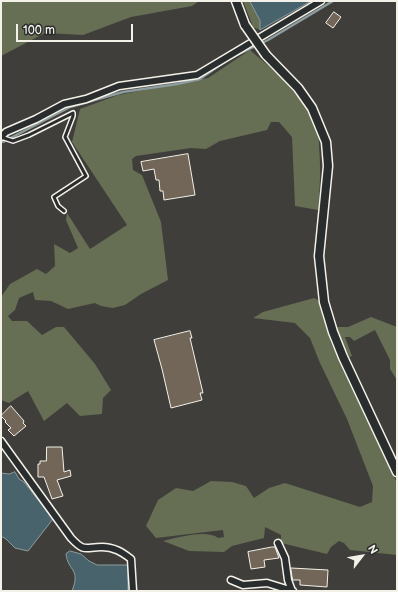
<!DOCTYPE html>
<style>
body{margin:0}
#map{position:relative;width:398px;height:592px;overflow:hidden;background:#3f3e3b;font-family:"Balsamiq Sans",sans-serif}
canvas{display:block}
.frame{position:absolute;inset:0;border:2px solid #f4f1e8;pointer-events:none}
.north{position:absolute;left:342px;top:536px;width:40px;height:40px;-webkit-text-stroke:3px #2a2d2e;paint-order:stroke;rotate:59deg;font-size:11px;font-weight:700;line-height:16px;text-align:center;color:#f4f1e8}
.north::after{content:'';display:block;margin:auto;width:14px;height:18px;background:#f4f1e8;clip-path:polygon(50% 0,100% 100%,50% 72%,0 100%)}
.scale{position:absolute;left:16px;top:24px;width:117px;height:18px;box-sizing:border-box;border:2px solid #f4f1e8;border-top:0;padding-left:5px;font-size:12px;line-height:14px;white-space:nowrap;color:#f4f1e8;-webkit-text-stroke:3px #2a2d2e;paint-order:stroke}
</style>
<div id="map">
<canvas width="398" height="592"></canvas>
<div class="frame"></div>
<div class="north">N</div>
<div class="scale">100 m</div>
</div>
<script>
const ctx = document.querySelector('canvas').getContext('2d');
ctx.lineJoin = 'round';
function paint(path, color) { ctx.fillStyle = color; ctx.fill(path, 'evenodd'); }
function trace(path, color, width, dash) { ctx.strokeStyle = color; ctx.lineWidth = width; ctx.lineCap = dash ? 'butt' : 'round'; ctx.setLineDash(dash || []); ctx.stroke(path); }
paint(new Path2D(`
 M 4,1 L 199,1 L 192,6 L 131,17 L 83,35 L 45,33 L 1,56 L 1,3 Z
 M 243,1 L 251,1 L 260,21 L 260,30 L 253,27 Z
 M 250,50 C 276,72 306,98 317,131 C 319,136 319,142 319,146 C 321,168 320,189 318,210 L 295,206 L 292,137 L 279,122 L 271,122 L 267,130 L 220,141 L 206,149 L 191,148 L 136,156 L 132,159 L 133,170 L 142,175 L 161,222 L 168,280 L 141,294 L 125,305 L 113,308 L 101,306 L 95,303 L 68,309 L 51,301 L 35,300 L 33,292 L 19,298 L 15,310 L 8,316 L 12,321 L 27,321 L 42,335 L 56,327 L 64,327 L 95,364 L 111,390 L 103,398 L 102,414 L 80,416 L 67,403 L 44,421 L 28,391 L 9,403 L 1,400 L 1,297 L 10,284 L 37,269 L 46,274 L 55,266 L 54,244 L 70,253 L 78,248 L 66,220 L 67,213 L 90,249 L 127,225 L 72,142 L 80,109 L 118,95 L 208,78 Z
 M 314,298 L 318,300 L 331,343 L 397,483 L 397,555 L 350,550 L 344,543 L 339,541 L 331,547 L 327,554 L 281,543 L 281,535 L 265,527 L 264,538 L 232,546 L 224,552 L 189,551 L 163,541 C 176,538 207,529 218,538 L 224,537 L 223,530 L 156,538 L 146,526 L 158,500 L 176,488 L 193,491 L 211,481 L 232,482 L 246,486 L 254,498 L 269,488 L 285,483 L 360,507 L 372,502 L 373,486 L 347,419 L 320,363 L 310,338 L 295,323 L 253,318 L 263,312 Z
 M 371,317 L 397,327 L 397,380 L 390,369 L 390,360 L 375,330 L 354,341 L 350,337 L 345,337 L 352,356 L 349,357 L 336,327 L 348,327 Z`), '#666e54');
const water = new Path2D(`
 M 250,1 L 311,1 L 260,30 L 260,21 Z
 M 15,472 L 19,479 L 24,482 L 53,519 L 28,551 L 15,548 L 6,539 L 1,536 L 1,473 L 9,474 Z
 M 70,551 L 81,554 L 89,561 L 97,565 L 128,565 L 128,591 L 72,591 C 81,568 68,572 66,554 Z`);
paint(water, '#49636d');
trace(water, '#8d9c9e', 1);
trace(new Path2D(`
 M 233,57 L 268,40 L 333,1
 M 1,141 L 3,142 L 70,107 L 123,92 L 177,84 L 200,79 L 227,60`), '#8d9c9e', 2.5);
const building = new Path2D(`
 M 334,12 L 341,17 L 333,28 L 326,23 Z
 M 188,154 L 195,195 L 164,200 L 163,191 L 160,191 L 159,180 L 156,180 L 154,169 L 143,171 L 141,162 Z
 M 190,331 L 192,338 L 190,338 L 203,393 L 200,393 L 202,400 L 171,408 L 162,369 L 154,340 Z
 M 11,406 L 24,421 L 23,423 L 26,426 L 14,436 L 8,430 L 11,428 L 5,422 L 6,421 L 1,416 Z
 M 47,447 L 62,447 L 64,472 L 70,470 L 71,476 L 57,480 L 63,496 L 52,499 L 44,477 L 38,477 L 38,464 L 40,464 L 40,461 L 46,461 Z
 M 272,547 L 275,547 L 279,558 L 264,560 L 265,567 L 251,569 L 248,552 Z
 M 291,568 L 328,570 L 327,587 L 300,585 L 300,580 L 293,580 Z`);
paint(building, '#716658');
trace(building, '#f4f1e8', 1);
const service = new Path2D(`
 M 1,137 L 13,141 L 29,135 L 73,113 L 73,116 L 65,137 L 86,176 L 54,197 L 58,206 L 64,211`);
const minor = new Path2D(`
 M 1,137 L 6,132 L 36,119 L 64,104 L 86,99 L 119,86 L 197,75 L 321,1
 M 1,441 L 71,538 C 85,553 85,547 102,547 C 114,547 122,552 131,559 L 133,591
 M 278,543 L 285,558 L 288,580 L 292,591
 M 231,580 L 243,585 L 267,583 L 293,591`);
const tertiary = new Path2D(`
 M 236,1 L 245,25
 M 266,55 L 298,88 L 312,108 L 326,142 L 328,166 L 319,256 L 324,302 L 333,332 L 343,357 L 397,472`);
trace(service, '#f4f1e8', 6);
trace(minor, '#f4f1e8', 9);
trace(tertiary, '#f4f1e8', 11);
trace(service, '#2a2d2e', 3);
trace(minor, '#2a2d2e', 6);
trace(tertiary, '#2a2d2e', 8);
const tertiaryBridge = new Path2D(`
 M 245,25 L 266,55`);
trace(tertiaryBridge, '#f4f1e8', 11, []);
trace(tertiaryBridge, '#2a2d2e', 8);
</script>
